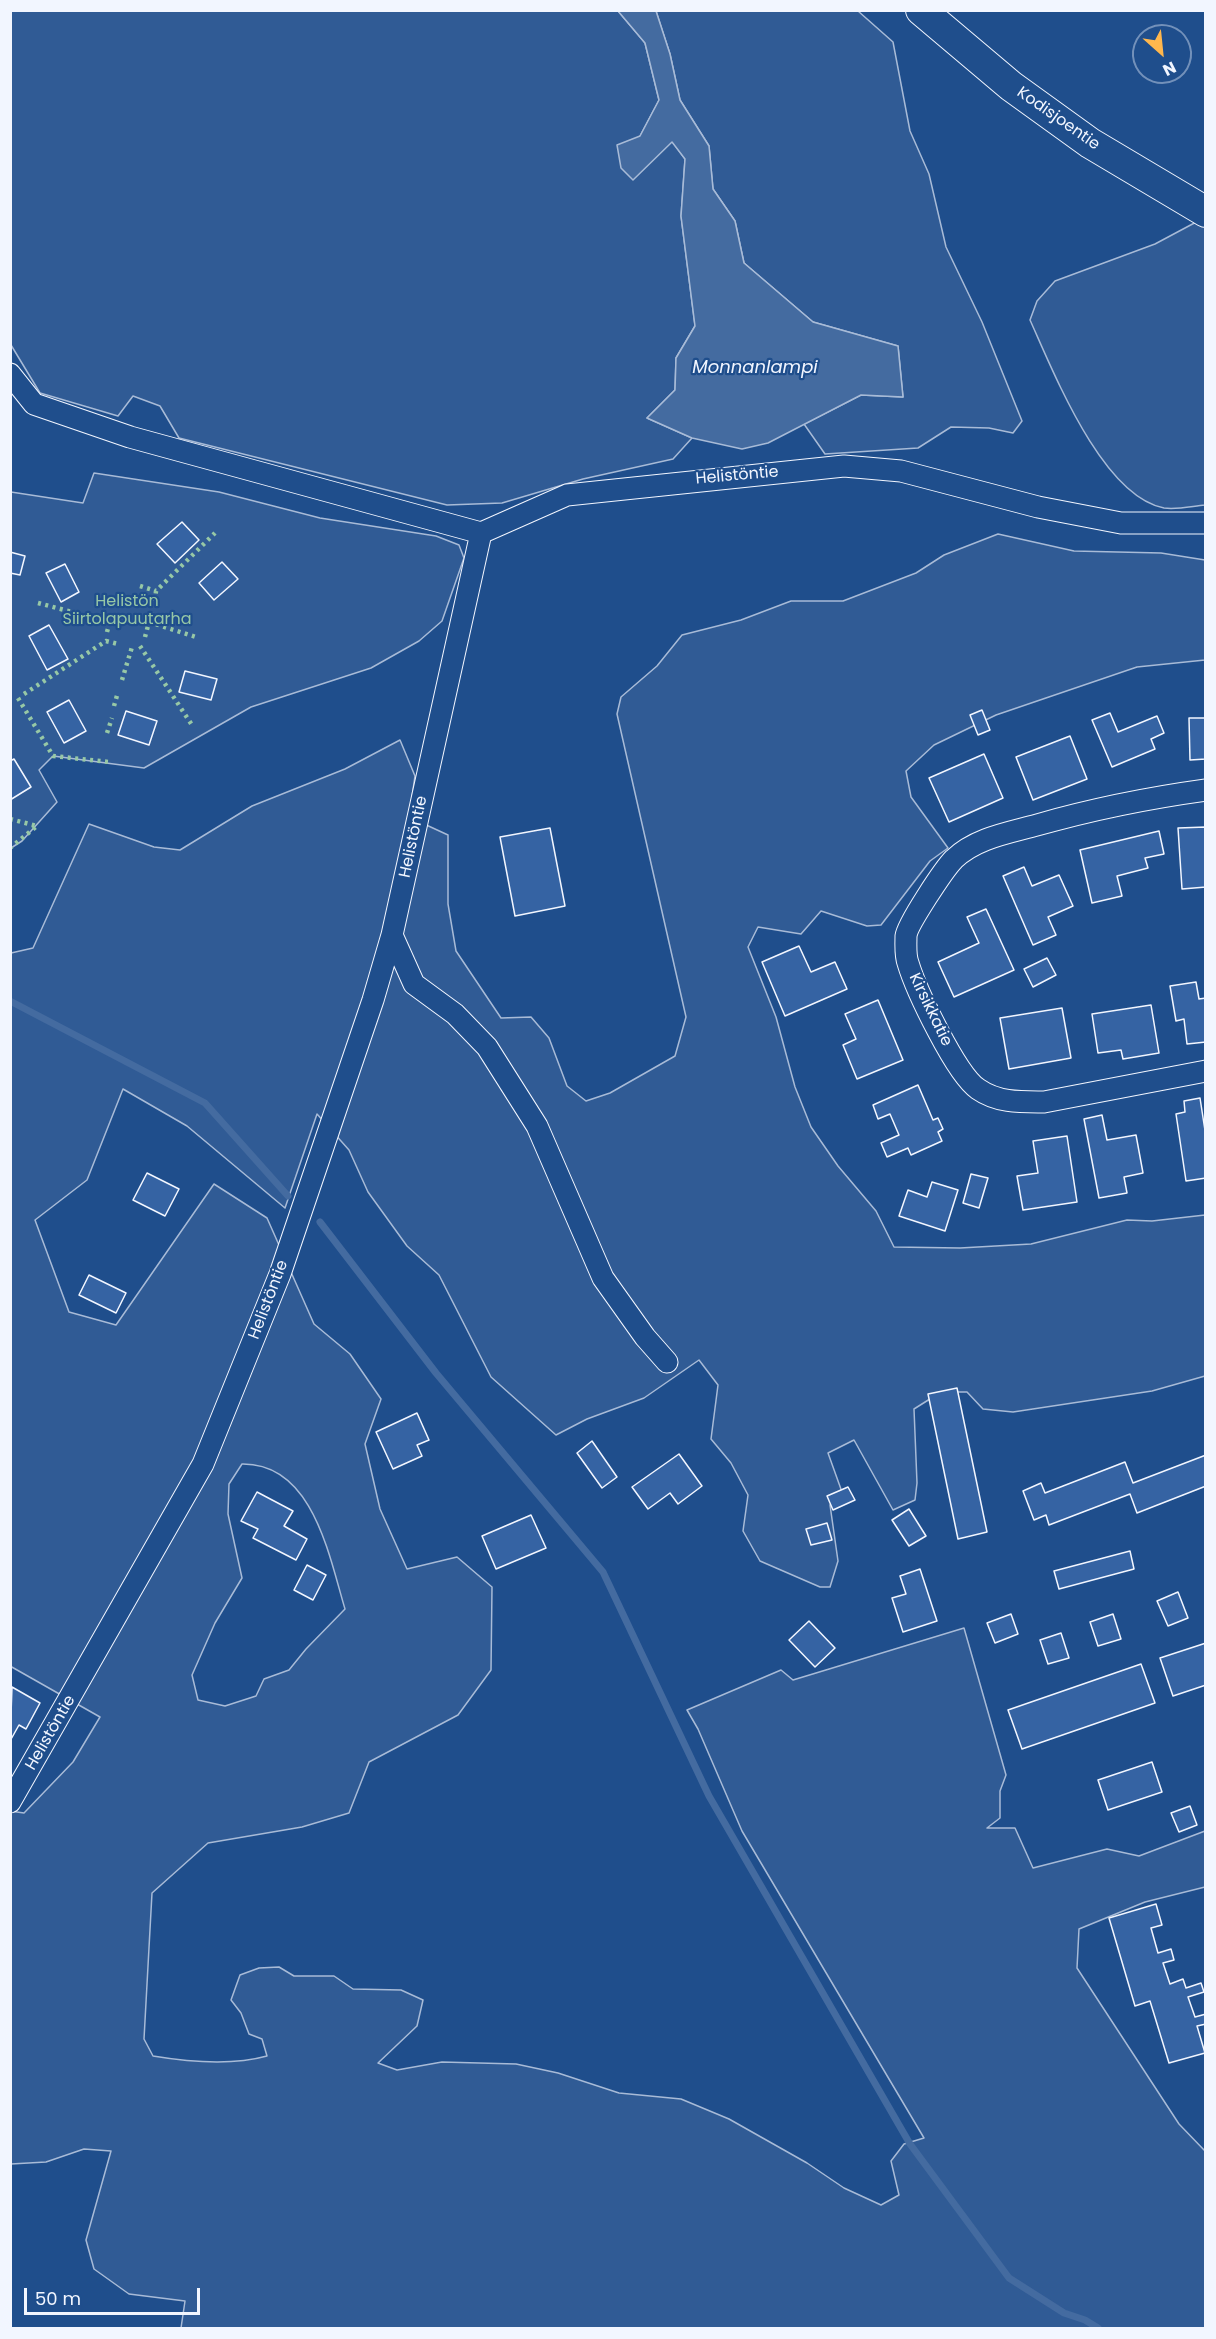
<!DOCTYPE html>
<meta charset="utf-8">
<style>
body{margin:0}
#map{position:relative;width:1216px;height:2339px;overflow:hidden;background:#1f4e8c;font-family:Poppins,sans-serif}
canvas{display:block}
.frame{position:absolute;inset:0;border:12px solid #f2f6ff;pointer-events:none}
.north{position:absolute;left:1132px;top:24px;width:60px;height:60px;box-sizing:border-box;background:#1f4e8c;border:2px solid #7391ba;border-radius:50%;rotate:153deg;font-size:16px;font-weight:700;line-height:24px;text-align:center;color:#f2f6ff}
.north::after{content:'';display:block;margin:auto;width:21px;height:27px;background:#ffb74d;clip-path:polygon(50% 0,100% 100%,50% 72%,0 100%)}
.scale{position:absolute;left:24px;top:2288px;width:176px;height:27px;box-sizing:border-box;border:3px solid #f2f6ff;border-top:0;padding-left:8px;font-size:18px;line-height:21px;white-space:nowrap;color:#f2f6ff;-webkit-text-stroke:4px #1f4e8c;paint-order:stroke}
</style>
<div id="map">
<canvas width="1216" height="2339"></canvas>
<div class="frame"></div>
<div class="north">N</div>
<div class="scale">50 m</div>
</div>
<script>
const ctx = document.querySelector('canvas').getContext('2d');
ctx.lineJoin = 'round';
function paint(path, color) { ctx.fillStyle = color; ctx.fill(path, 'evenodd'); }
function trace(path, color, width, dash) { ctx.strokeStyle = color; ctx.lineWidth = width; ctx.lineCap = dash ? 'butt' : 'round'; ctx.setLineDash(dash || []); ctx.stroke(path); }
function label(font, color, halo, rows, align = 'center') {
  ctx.font = font + ' Poppins,sans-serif'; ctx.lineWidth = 4.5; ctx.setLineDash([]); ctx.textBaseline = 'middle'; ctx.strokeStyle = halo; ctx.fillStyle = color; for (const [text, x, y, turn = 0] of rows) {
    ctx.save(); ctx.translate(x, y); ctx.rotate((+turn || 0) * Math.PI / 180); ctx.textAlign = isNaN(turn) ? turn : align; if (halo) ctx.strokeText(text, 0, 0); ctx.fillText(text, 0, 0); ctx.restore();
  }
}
const green = new Path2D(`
 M 11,11 L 618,11 L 645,43 L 659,100 L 640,136 L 657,155 L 672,141 L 685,159 L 681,216 L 695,326 L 676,358 L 675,390 L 647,418 L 692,438 L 673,459 L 583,479 L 502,503 L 447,505 L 179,438 L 160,406 L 133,396 L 118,416 L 40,393 L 11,345 Z
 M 656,11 L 858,11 L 893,42 L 910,131 L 929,174 L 946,247 L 982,322 L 1022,421 L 1013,433 L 989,428 L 951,427 L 918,448 L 825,454 L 804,424 L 861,395 L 903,397 L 898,346 L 813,322 L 744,263 L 735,221 L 713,189 L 709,146 L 680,100 L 670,54 Z
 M 1200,220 L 1205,222 L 1205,505 C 1193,506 1177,510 1164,508 C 1102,496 1054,373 1030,320 L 1037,301 L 1055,281 L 1155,244 Z
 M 94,473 L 219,492 L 320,518 L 436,536 L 459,545 L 464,558 L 442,621 L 419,641 L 371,668 L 251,707 L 144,768 L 53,756 L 39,770 L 57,802 L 22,841 L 11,848 L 11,492 L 83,503 Z
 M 998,534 L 1074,551 L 1161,553 L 1205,560 L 1205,660 L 1137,667 L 996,715 L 934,745 L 906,771 L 911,797 L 948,848 L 930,861 L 881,925 L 867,926 L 821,911 L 801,934 L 758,927 L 748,947 L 776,1017 L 795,1087 L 811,1127 L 838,1166 L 876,1211 L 894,1247 L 960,1248 L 1031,1244 L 1127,1220 L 1152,1221 L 1205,1215 L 1205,1376 L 1152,1391 L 1013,1412 L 983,1409 L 967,1392 L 941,1392 L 914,1409 L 917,1483 L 915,1500 L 893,1510 L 854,1440 L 828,1453 L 842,1492 L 830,1505 L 838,1561 L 830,1587 L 820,1587 L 760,1561 L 743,1531 L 748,1495 L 731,1463 L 711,1439 L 718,1385 L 699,1360 L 644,1398 L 587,1419 L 556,1435 L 491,1377 L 439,1275 L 407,1246 L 368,1192 L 349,1150 L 317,1114 L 285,1208 L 187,1126 L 123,1089 L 87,1180 L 35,1220 L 69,1312 L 116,1325 L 214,1184 L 267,1218 L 314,1324 L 350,1354 L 381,1399 L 365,1444 L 380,1509 L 407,1569 L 457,1557 L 492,1587 L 491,1670 L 458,1715 L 369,1762 L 349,1813 L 302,1827 L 208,1843 L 152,1893 L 144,2039 L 153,2056 C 189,2062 231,2066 267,2056 L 262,2039 L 249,2034 L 241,2013 L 231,2000 L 240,1975 L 259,1968 L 279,1967 L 294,1976 L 334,1976 L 353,1989 L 401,1990 L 423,2000 L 417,2026 L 378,2063 L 397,2070 L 442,2062 L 516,2064 L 558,2073 L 619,2093 L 681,2099 L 729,2119 L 807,2163 L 844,2188 L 881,2205 L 899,2195 L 891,2161 L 904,2144 L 924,2138 L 742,1831 L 698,1729 L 687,1710 L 781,1670 L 793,1680 L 964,1628 L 1006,1775 L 1000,1791 L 1000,1818 L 987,1828 L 1015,1828 L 1033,1868 L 1107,1849 L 1139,1856 L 1205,1831 L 1205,1887 L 1145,1902 L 1079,1929 L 1077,1968 L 1179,2124 L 1205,2151 L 1205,2328 L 181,2328 L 185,2301 L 129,2294 L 94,2269 L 86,2240 L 111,2151 L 84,2149 L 46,2162 L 11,2164 L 10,1811 L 24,1813 L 73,1762 L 100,1717 L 10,1666 L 11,953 L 33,948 L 89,824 L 154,847 L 180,850 L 252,806 L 345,769 L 400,740 L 415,776 L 409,817 L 448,835 L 448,904 L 456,951 L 501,1018 L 531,1017 L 549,1038 L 567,1086 L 586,1101 L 610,1093 L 675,1056 L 686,1017 L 617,714 L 621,697 L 657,666 L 682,635 L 741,620 L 791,601 L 843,601 L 916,573 L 944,555 ZM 242,1464 C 313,1463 329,1556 345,1609 L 306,1649 L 289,1670 L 264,1679 L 256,1696 L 225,1706 L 198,1700 L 192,1675 L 215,1623 L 242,1578 L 228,1514 L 229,1484 Z`);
paint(green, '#305b95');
trace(green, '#a8bbd7', 1.5);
const water = new Path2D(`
 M 618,11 L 656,11 L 670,54 L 680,100 L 709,146 L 713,189 L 735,221 L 744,263 L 813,322 L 898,346 L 903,397 L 861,395 L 768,443 L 742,449 L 692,438 L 647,418 L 675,390 L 676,358 L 695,326 L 681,216 L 685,159 L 672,142 L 633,180 L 621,168 L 617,145 L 640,136 L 659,100 L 645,43 Z`);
paint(water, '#446ba0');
trace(water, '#a8bbd7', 1.5);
trace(new Path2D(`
 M 10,1001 L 205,1103 L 288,1196
 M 320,1222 L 436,1373 L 603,1572 L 709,1796 L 910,2144 L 1009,2278 L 1064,2313 L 1085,2320 L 1098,2328`), '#446ba0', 7);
const building = new Path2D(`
 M 182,522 L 199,540 L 175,563 L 157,544 Z
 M 10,552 L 25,556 L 20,575 L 10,573 Z
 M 222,562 L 238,579 L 214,600 L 199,583 Z
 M 65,564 L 79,592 L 61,602 L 46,573 Z
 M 49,625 L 68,659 L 47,670 L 29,636 Z
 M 185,671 L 217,679 L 211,700 L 179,692 Z
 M 69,700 L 86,731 L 64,743 L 47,712 Z
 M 982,710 L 990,730 L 978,735 L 970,715 Z
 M 126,711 L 157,721 L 149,745 L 118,735 Z
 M 1110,713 L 1118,732 L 1157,716 L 1164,733 L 1151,739 L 1155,749 L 1112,767 L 1092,720 Z
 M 1189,718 L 1206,718 L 1206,759 L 1190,760 Z
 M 1070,736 L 1087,779 L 1033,800 L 1016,757 Z
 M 984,754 L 1003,798 L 949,822 L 929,778 Z
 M 14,759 L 31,787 L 10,800 L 10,761 Z
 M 1206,827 L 1206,887 L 1182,889 L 1178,828 Z
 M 550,828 L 565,906 L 515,916 L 500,837 Z
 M 1159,831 L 1164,854 L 1145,858 L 1148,868 L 1117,876 L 1122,896 L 1092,903 L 1080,850 Z
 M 1024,867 L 1032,886 L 1059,875 L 1073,906 L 1048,917 L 1056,935 L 1033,945 L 1003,876 Z
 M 986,909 L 1014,970 L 954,997 L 938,962 L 979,943 L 967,917 Z
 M 799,946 L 811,972 L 835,962 L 847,989 L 785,1016 L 762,962 Z
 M 1047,958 L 1056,975 L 1033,987 L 1024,969 Z
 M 1196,982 L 1199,999 L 1206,998 L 1206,1042 L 1187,1044 L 1184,1019 L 1176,1021 L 1170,986 Z
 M 878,1000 L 903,1060 L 857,1079 L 843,1045 L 856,1039 L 845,1014 Z
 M 1151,1005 L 1159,1053 L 1123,1059 L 1121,1050 L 1098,1053 L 1092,1014 Z
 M 1062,1008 L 1071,1058 L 1009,1069 L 1000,1018 Z
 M 918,1085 L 933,1120 L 938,1118 L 943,1129 L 938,1132 L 942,1141 L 911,1155 L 908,1148 L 887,1157 L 881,1143 L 899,1135 L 890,1114 L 878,1119 L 873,1105 Z
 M 1200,1098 L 1206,1137 L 1206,1178 L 1186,1181 L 1176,1114 L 1185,1112 L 1184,1101 Z
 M 1102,1115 L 1107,1140 L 1136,1135 L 1143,1173 L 1124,1177 L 1127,1193 L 1099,1198 L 1084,1119 Z
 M 1067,1136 L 1077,1202 L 1023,1210 L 1017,1176 L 1038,1173 L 1033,1141 Z
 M 147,1173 L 179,1189 L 165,1216 L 133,1200 Z
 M 971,1174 L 988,1178 L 979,1208 L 963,1203 Z
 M 932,1182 L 958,1190 L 945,1231 L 899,1216 L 908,1190 L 927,1197 Z
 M 89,1275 L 126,1293 L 116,1313 L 79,1295 Z
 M 957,1388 L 987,1532 L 958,1539 L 928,1394 Z
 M 417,1413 L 429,1440 L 417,1445 L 422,1456 L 393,1469 L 376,1432 Z
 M 592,1441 L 617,1477 L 602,1488 L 577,1453 Z
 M 679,1454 L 702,1486 L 678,1504 L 670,1493 L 648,1509 L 632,1487 Z
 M 1206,1455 L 1206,1486 L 1137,1513 L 1130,1494 L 1049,1525 L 1046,1515 L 1034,1520 L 1023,1491 L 1041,1483 L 1045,1493 L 1125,1462 L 1133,1483 Z
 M 848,1487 L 855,1500 L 833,1510 L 827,1496 Z
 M 257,1492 L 293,1511 L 284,1526 L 307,1539 L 296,1560 L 253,1538 L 258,1529 L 241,1521 Z
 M 909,1509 L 926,1536 L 909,1546 L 892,1520 Z
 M 531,1515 L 546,1548 L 496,1569 L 482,1536 Z
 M 827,1523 L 832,1540 L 811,1545 L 806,1529 Z
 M 1130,1551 L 1134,1569 L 1059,1589 L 1054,1571 Z
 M 307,1565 L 326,1575 L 313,1600 L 294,1590 Z
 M 920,1569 L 937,1621 L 903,1632 L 892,1598 L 906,1594 L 900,1576 Z
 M 1178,1592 L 1188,1618 L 1168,1626 L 1157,1601 Z
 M 1011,1614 L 1018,1634 L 995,1643 L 987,1623 Z
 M 1113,1614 L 1121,1639 L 1098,1646 L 1090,1622 Z
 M 809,1621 L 835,1648 L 815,1667 L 789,1640 Z
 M 1061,1633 L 1069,1658 L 1048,1664 L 1040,1640 Z
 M 1206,1643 L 1206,1685 L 1173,1696 L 1160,1658 Z
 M 1141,1664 L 1155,1703 L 1022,1749 L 1008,1710 Z
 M 12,1687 L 40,1703 L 26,1729 L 19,1725 L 10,1741 Z
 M 1152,1762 L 1162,1792 L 1108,1810 L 1098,1780 Z
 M 1190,1806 L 1197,1825 L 1179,1832 L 1171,1813 Z
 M 1156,1904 L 1162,1925 L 1151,1928 L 1158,1953 L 1171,1949 L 1174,1960 L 1163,1963 L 1170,1984 L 1183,1979 L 1186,1988 L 1201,1983 L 1204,1992 L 1188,1997 L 1195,2017 L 1206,2014 L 1206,2024 L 1197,2026 L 1205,2053 L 1169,2063 L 1150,2001 L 1135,2006 L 1109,1918 Z`);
paint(building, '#3563a3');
trace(building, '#f2f6ff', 1.5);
const street = new Path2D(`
 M 10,374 L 34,404 L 130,437 L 481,533
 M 1206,790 C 1148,798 1093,809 1037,825 C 1008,833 976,838 954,859 C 944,869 907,925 906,936 C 906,944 905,955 908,963 C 916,990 956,1074 978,1089 C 998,1103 1021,1102 1044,1102 L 1206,1071
 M 392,935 L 414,984 L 455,1014 L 487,1047 L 537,1126 L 603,1278 L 645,1337 L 667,1362
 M 10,1802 L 203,1464 L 280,1274 L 373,1000 L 392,935 L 481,533 L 567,495 L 844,466 L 901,471 L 1038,507 L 1121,523 L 1206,523`);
const secondary = new Path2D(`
 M 921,10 L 1011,86 L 1090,143 L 1206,212`);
trace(street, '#f2f6ff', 23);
trace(secondary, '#f2f6ff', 32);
trace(street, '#1f4e8c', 21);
trace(secondary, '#1f4e8c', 30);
trace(new Path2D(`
 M 140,586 L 156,591
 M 155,601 L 156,591 L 215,533
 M 38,603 L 76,613
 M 149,622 L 199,638
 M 107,632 L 112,614
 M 145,637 L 152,611
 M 140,646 L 192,725
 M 122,680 L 132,647
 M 24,694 L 106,641 L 118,644
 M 18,698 L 53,756 L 109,762
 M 114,706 L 118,692
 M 107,733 L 112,718
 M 10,819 L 37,826 L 10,848`), '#97c8a6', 4.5, [3, 4.5]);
label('16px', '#f2f6ff', '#1f4e8c', [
 ["Kodisjoentie",1058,119,35],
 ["Helistöntie",737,476,-5],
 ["Helistöntie",414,837,-78],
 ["Kirsikkatie",930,1010,64],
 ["Helistöntie",269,1300,-69],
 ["Helistöntie",51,1733,-60]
]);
label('16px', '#97c8a6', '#1f4e8c', [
 ["Helistön",127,602],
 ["Siirtolapuutarha",127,620]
]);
label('italic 18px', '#f2f6ff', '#1f4e8c', [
 ["Monnanlampi",755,368]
]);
</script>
